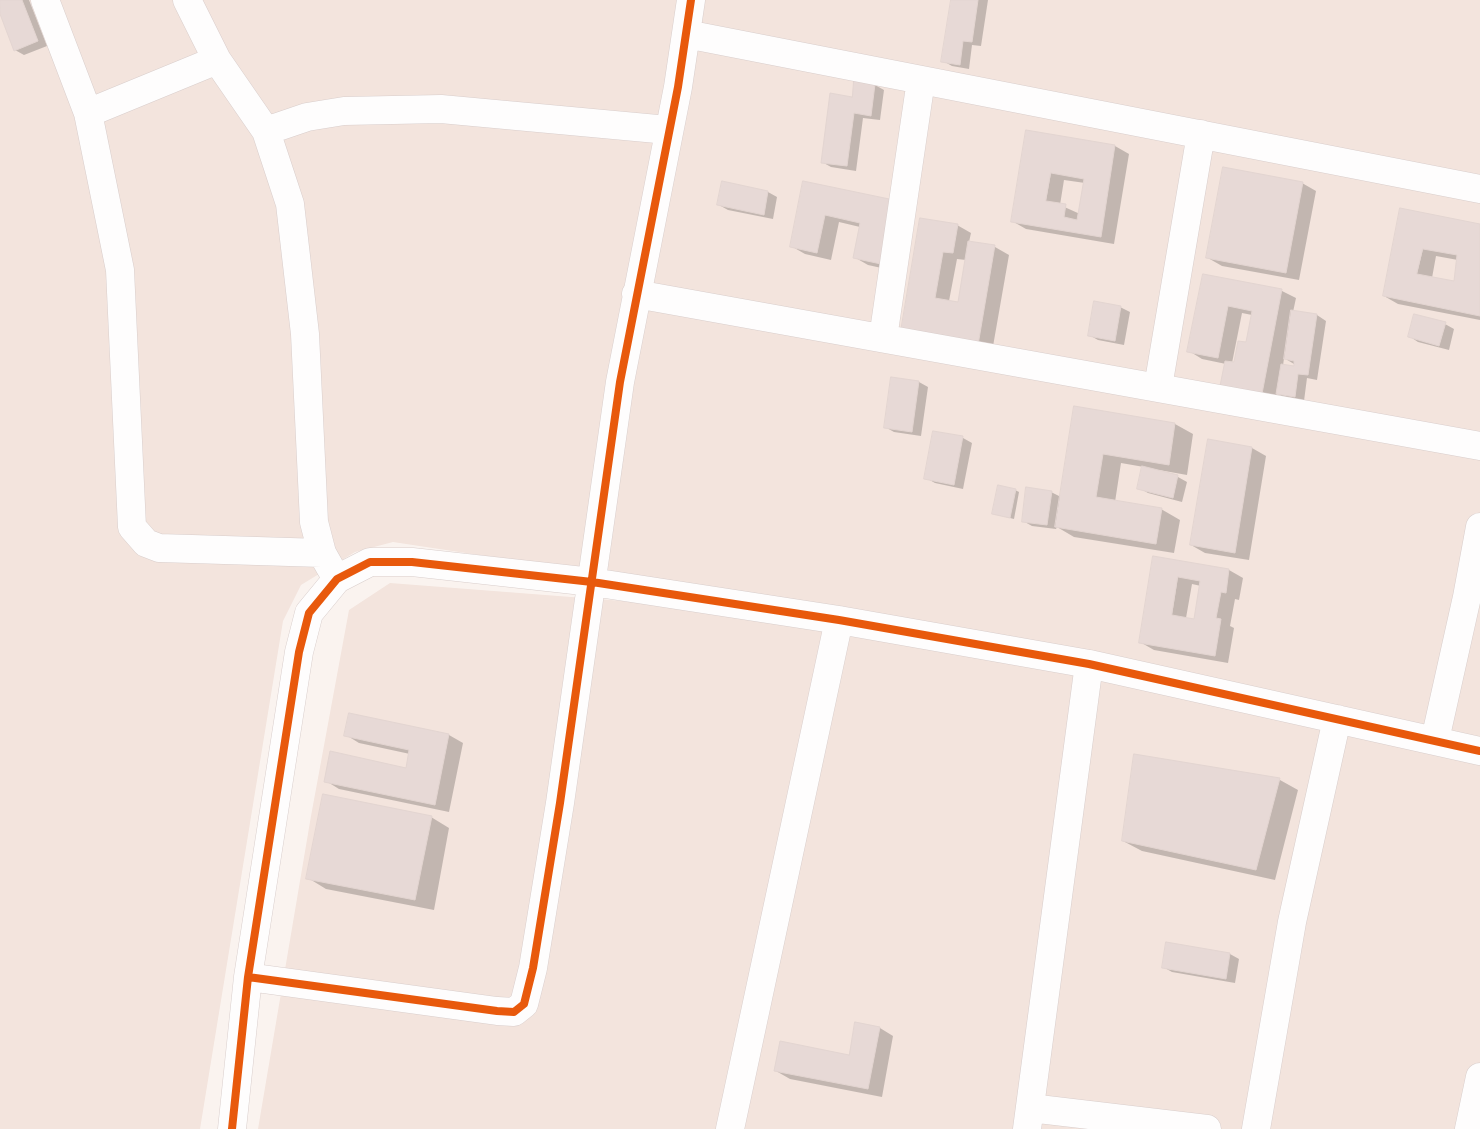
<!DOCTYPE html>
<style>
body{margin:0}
canvas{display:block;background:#faf3ef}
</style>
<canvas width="1480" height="1129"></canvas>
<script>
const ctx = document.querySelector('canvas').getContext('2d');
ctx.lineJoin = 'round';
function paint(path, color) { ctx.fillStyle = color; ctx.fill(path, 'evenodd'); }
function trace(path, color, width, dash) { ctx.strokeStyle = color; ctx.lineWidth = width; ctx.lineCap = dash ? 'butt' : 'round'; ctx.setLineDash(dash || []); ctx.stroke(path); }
paint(new Path2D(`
 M 0,0 L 1480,0 L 1480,739 L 843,610 L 393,542 L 355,552 L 301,585 L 283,621 L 200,1129 L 0,1129 Z
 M 390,583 L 636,602 L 1132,676 L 1480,758 L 1480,1129 L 258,1129 L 311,816 L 349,610 Z`), '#f3e4dd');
paint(new Path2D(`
 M 0,0 L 29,0 L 47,46 L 24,55 L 15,50 L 0,11 Z
 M 952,0 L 988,0 L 981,46 L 972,45 L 969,69 L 952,66 L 943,61 Z
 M 856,82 L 875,85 L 884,90 L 880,120 L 863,118 L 856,171 L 831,167 L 822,162 L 853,98 Z
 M 1027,131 L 1115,146 L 1129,154 L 1114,244 L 1026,229 L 1012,221 ZM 1064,180 L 1085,183 L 1080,214 L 1060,205 Z
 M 723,183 L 768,192 L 777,197 L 773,219 L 728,210 L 719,205 Z
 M 804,183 L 894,202 L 895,271 L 868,265 L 854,257 L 860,227 L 839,222 L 831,260 L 805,254 L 791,246 Z
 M 1302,183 L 1316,191 L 1299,280 L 1222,266 L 1208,258 Z
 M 1401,209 L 1480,225 L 1480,320 L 1398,304 L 1384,296 ZM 1436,256 L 1458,260 L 1456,282 L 1432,278 Z
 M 921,219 L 957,225 L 971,233 L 969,242 L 995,247 L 1009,255 L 992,352 L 916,339 ZM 957,259 L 966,260 L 959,303 L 949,301 Z
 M 1204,275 L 1282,291 L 1296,298 L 1293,312 L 1317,315 L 1326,321 L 1317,380 L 1307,378 L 1304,401 L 1286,399 L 1277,393 L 1275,406 L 1226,364 L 1202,359 L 1189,351 ZM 1242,313 L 1252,315 L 1247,344 L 1235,364 L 1232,363 ZM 1284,358 L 1294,364 L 1295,368 L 1283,366 Z
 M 1120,307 L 1130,312 L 1124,345 L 1098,340 L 1089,335 Z
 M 1445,324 L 1454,329 L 1449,350 L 1418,342 L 1409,336 Z
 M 919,382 L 928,387 L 921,436 L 894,432 L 885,427 Z
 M 1075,407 L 1175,424 L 1193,434 L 1187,475 L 1159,470 L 1158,472 L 1178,477 L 1187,482 L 1182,502 L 1148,493 L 1139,488 L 1144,467 L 1121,463 L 1115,502 L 1161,509 L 1180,520 L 1174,553 L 1074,537 L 1057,527 L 1056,529 L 1032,526 L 1023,521 L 1051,492 L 1061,497 Z
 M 963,438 L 972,443 L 963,489 L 935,483 L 926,478 Z
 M 1252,448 L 1266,456 L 1249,560 L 1205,553 L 1191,545 Z
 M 1015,490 L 1019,492 L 1014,519 L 994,514 Z
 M 1154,558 L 1229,570 L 1243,578 L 1239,600 L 1235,599 L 1230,626 L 1234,628 L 1228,663 L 1154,650 L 1140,642 ZM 1192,584 L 1201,586 L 1195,620 L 1186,618 Z
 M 350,714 L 449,735 L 463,743 L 449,812 L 339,789 L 326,781 L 407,769 L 410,754 L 359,743 L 346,735 Z
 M 1135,755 L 1280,780 L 1298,790 L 1275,880 L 1142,851 L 1123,841 Z
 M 431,817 L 449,828 L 434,910 L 326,889 L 308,878 Z
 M 1230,954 L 1239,959 L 1235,983 L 1172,972 L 1163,967 Z
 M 880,1028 L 893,1036 L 882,1097 L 790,1079 L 776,1071 L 850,1056 Z`), '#0003');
const building = new Path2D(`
 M 0,0 L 22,0 L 38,41 L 14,51 L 0,14 Z
 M 951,0 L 978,0 L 972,42 L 963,41 L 960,65 L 941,62 Z
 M 854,81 L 875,84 L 871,116 L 854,113 L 847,166 L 821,163 L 830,93 L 852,97 Z
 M 1026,130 L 1115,145 L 1101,237 L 1011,222 ZM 1051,173 L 1084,179 L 1077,220 L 1064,217 L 1066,204 L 1046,201 Z
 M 1223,167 L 1303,182 L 1286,273 L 1206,258 Z
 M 722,181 L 768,191 L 764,215 L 717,205 Z
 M 803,181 L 894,200 L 881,264 L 853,258 L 860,223 L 825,215 L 817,253 L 790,247 Z
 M 1400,208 L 1480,224 L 1480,316 L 1383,296 ZM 1423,249 L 1457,255 L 1454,281 L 1417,274 Z
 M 920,218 L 958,224 L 953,253 L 943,252 L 935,298 L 958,302 L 968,241 L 995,245 L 978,345 L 901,331 Z
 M 1203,274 L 1282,289 L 1261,399 L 1219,391 L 1225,361 L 1234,362 L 1238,341 L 1246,342 L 1252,311 L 1228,306 L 1218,358 L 1187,352 Z
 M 1094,301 L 1121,306 L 1115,341 L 1088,336 Z
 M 1291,310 L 1317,314 L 1308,375 L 1298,374 L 1295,397 L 1276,394 L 1281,364 L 1294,366 L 1294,361 L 1284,359 Z
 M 1414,314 L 1446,322 L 1439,346 L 1408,337 Z
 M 891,377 L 919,381 L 912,432 L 884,428 Z
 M 1074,406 L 1175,423 L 1169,465 L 1103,454 L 1096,497 L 1162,508 L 1156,544 L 1055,527 Z
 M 933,431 L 963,436 L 954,485 L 924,479 Z
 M 1208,439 L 1252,447 L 1235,553 L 1190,545 Z
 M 1142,466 L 1178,475 L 1173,498 L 1137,489 Z
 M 998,485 L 1016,489 L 1010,518 L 992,514 Z
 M 1026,487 L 1052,491 L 1047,525 L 1022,522 Z
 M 1153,556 L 1229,569 L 1226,593 L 1221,592 L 1216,618 L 1221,619 L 1215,656 L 1139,643 ZM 1178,577 L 1200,581 L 1194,619 L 1172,615 Z
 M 349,713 L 449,734 L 435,805 L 324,782 L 330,751 L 406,768 L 409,750 L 344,736 Z
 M 1134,754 L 1280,778 L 1256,870 L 1122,841 Z
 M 323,794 L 432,816 L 415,900 L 306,879 Z
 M 1166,942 L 1230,953 L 1226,979 L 1162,968 Z
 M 855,1022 L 880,1027 L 868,1089 L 774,1071 L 780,1041 L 849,1055 Z`);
paint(building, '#e7d9d6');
trace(building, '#e3d5d1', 1);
const minor = new Path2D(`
 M 45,0 L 88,113 L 120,270 L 132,527 L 146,543 L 159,548 L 322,553
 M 187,0 L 217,60 L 266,131 L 290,204 L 305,334 L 314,522 L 322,553 L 331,569
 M 686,34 L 1480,189
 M 88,113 L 217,60
 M 266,131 L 307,117 L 344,111 L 441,109 L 668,130
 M 636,294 L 1480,446
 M 883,338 L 921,80
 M 1158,387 L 1201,134
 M 1435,740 L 1467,597 L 1480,527
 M 248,977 L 497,1011 L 514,1012 L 524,1004 L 533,968 L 560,803 L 620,382 L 678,87 L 691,0
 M 1030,1108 L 1207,1129
 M 232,1129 L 248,977 L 299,652 L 309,613 L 337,579 L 370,562 L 412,562 L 592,582 L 839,620 L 1089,664 L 1480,751
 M 730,1129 L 839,620
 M 1027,1129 L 1089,664
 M 1256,1129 L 1292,922 L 1337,719
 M 1469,1129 L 1480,1077`);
trace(minor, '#d9cecc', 29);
trace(minor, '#fefdfd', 28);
trace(new Path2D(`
 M 248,977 L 497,1011 L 514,1012 L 524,1004 L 533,968 L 560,803 L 620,382 L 678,87 L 691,0
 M 232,1129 L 248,977 L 299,652 L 309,613 L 337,579 L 370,562 L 412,562 L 592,582 L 839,620 L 1089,664 L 1480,751`), '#e8590c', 8);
</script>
